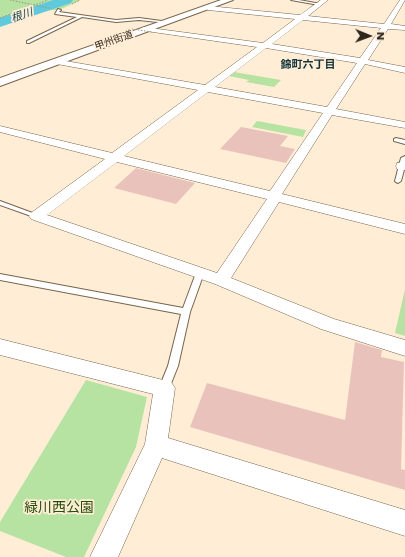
<!DOCTYPE html>
<meta charset="utf-8">
<style>
body{margin:0}
#map{position:relative;width:405px;height:557px;overflow:hidden;background:#ffedd6;font-family:Poppins,sans-serif}
canvas{display:block}
.north{position:absolute;left:349px;top:16px;width:40px;height:40px;-webkit-text-stroke:3px #ffedd6;paint-order:stroke;rotate:91deg;font-size:11px;font-weight:700;line-height:16px;text-align:center;color:#2f271c}
.north::after{content:'';display:block;margin:auto;width:14px;height:18px;background:#2f271c;clip-path:polygon(50% 0,100% 100%,50% 72%,0 100%)}
</style>
<div id="map">
<canvas width="405" height="557"></canvas>
<div class="north">N</div>
</div>
<script>
const ctx = document.querySelector('canvas').getContext('2d');
ctx.lineJoin = 'round';
function paint(path, color) { ctx.fillStyle = color; ctx.fill(path, 'evenodd'); }
function trace(path, color, width, dash) { ctx.strokeStyle = color; ctx.lineWidth = width; ctx.lineCap = dash ? 'butt' : 'round'; ctx.setLineDash(dash || []); ctx.stroke(path); }
function label(font, color, halo, rows, align = 'center') {
  ctx.font = font + ' Poppins,"Noto Sans JP",sans-serif'; ctx.lineWidth = 3.5; ctx.setLineDash([]); ctx.textBaseline = 'middle'; ctx.strokeStyle = halo; ctx.fillStyle = color; for (const [text, x, y, turn = 0] of rows) {
    ctx.save(); ctx.translate(x, y); ctx.rotate((+turn || 0) * Math.PI / 180); ctx.textAlign = isNaN(turn) ? turn : align; if (halo) ctx.strokeText(text, 0, 0); ctx.fillText(text, 0, 0); ctx.restore();
  }
}
paint(new Path2D(`
 M 0,0 L 81,0 L 59,10 L 28,11 L 0,21 Z
 M 234,72 L 281,80 L 274,87 L 246,82 L 249,80 L 229,76 Z
 M 257,121 L 306,130 L 303,137 L 252,127 Z
 M 405,289 L 405,336 L 395,333 Z
 M 86,380 L 147,397 L 136,447 L 84,557 L 66,557 L 0,531 L 0,522 Z`), '#b6e2a2');
paint(new Path2D(`
 M 53,0 L 73,0 L 71,3 L 0,27 L 0,18 Z`), '#60c9dc');
paint(new Path2D(`
 M 241,127 L 288,136 L 280,146 L 295,149 L 286,163 L 220,149 Z
 M 136,168 L 195,183 L 176,204 L 114,188 Z
 M 355,342 L 382,350 L 381,357 L 404,362 L 401,469 L 405,470 L 405,490 L 190,427 L 207,383 L 345,420 Z`), '#e9c3bb');
const service = new Path2D(`
 M 291,0 L 299,0 L 321,4 L 319,5 Z
 M 58,9 L 61,10 L 59,12 L 116,20 L 139,18 L 169,22 L 167,23 L 139,20 L 116,22 L 82,17 L 29,43 L 27,43 L 27,41 L 77,17 L 55,14 Z
 M 396,138 L 405,140 L 405,144 L 394,141 L 394,139 Z
 M 405,156 L 405,166 L 401,181 L 398,183 L 396,182 L 395,181 L 401,158 Z
 M 0,201 L 38,215 L 39,216 L 36,218 L 34,217 L 0,205 Z
 M 200,270 L 204,273 L 190,312 L 178,366 L 168,391 L 164,392 L 160,391 L 159,388 L 168,366 L 181,314 L 0,280 L 0,274 L 183,308 L 196,273 Z`);
const minor = new Path2D(`
 M 321,0 L 328,0 L 308,16 L 384,24 L 400,0 L 405,0 L 391,24 L 405,26 L 405,30 L 388,29 L 368,60 L 405,67 L 405,73 L 365,64 L 336,109 L 405,122 L 405,128 L 332,115 L 282,194 L 405,224 L 405,234 L 279,202 L 231,278 L 334,319 L 405,340 L 405,356 L 321,329 L 215,284 L 31,219 L 29,216 L 31,213 L 105,159 L 0,132 L 0,126 L 112,153 L 198,90 L 57,64 L 54,63 L 54,59 L 205,85 L 257,47 L 146,31 L 142,29 L 143,27 L 263,43 L 295,19 L 208,10 L 205,8 L 208,6 L 300,15 ZM 303,20 L 381,28 L 360,58 L 272,44 ZM 266,48 L 357,63 L 327,107 L 215,87 ZM 208,92 L 323,113 L 270,191 L 124,156 ZM 117,162 L 267,199 L 217,273 L 47,215 Z
 M 405,162 L 405,170 L 397,169 L 396,166 L 397,163 Z
 M 0,339 L 171,382 L 175,388 L 168,438 L 405,510 L 405,536 L 162,458 L 118,557 L 90,557 L 145,444 L 153,394 L 0,355 Z`);
const secondary = new Path2D(`
 M 221,0 L 233,0 L 0,86 L 0,78 Z`);
trace(service, '#78644c', 2);
trace(minor, '#78644c', 1);
trace(secondary, '#78644c', 2);
trace(new Path2D(`
 M 10,0 L 49,8
 M 72,4 L 80,0
 M 0,18 L 48,0`), '#9f9280', 1, [1.5, 1.5]);
paint(service, '#fff');
paint(minor, '#fff');
paint(secondary, '#fff');
trace(new Path2D(`
 M 132,29 L 152,32`), '#9f9280', 1, [1.5, 1.5]);
label('10px', '#2f271c', '#ffedd6', [
 ["甲州街道",114,41,-19]
]);
label('italic 11px', '#194851', '#ffedd6', [
 ["根川",22,16,-19]
]);
label('bold 11px', '#12333a', '#ffedd6', [
 ["錦町六丁目",308,65]
]);
label('14px', '#264e0a', '#ffedd6', [
 ["緑川西公園",59,508]
]);
</script>
